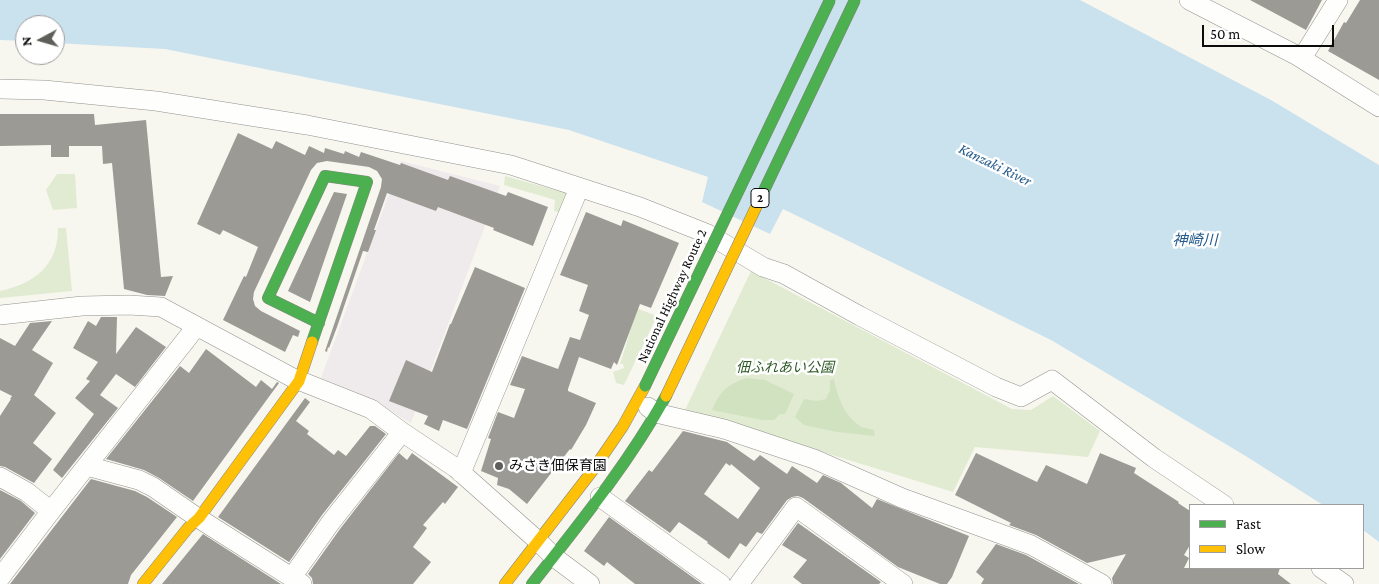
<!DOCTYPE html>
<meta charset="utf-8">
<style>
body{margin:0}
#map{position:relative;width:1379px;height:584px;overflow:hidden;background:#f8f7ef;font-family:"Crimson Pro",serif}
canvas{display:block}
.legend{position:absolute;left:1189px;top:504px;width:175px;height:65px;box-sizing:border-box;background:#fff;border:1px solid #9d9d9d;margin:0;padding:6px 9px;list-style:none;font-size:15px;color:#0b0b0b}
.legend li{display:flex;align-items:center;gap:10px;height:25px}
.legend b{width:25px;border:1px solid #9d9d9d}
.north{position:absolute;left:15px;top:15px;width:50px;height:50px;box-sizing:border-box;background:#fff;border:1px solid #9d9d9d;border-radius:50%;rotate:264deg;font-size:14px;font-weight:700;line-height:20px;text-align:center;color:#0b0b0b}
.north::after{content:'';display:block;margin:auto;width:18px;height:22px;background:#5e5e5b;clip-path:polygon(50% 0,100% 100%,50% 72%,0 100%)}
.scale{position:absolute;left:1202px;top:25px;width:132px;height:22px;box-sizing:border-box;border:2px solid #0b0b0b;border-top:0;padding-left:6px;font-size:15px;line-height:18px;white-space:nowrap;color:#0b0b0b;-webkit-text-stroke:4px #fff;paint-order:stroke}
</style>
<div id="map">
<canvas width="1379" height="584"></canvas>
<ul class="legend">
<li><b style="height:6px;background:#4caf50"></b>Fast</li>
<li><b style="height:6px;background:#ffc107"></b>Slow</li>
</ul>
<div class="north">N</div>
<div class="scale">50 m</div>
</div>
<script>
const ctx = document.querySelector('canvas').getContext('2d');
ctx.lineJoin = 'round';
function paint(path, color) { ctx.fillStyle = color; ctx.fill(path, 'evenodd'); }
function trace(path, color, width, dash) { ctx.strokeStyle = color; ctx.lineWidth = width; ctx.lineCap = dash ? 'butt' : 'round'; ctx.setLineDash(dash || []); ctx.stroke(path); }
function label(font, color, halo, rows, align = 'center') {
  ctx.font = font + ' "Crimson Pro","Noto Sans JP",serif'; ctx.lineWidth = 5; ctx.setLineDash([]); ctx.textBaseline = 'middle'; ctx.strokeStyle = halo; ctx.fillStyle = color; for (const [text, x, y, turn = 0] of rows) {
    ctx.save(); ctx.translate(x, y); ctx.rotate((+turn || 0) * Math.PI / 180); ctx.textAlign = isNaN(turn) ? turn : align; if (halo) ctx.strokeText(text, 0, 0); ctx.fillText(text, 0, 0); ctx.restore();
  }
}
paint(new Path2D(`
 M 401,161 L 500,186 L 411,423 L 365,396 L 321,378 Z`), '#efeaec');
paint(new Path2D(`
 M 57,174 L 75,174 L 77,208 L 53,210 L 46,190 Z
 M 505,176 L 566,193 L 569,203 L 563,213 L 554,211 L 555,200 L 504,185 Z
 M 58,228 L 66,228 L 72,291 L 0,298 L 0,291 C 35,283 58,266 58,228 Z
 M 751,271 L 1012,409 L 1031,410 L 1053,396 L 1100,431 L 1088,457 L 975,447 L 953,492 L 685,410 Z
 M 636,308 L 657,316 L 624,385 L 616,383 L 613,372 L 624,368 L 623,364 L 620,364 L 626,345 Z`), '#e0ebd1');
paint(new Path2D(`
 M 746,378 L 765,380 L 794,394 L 785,414 L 780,414 L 774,420 L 762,420 L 712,410 C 721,390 726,386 746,378 Z
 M 834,379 C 837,396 845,418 862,427 C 865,428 870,429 874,430 L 875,436 L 837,432 L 804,425 L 795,417 L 804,399 L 817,401 L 826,399 L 830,390 L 830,380 Z`), '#d1e2c0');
paint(new Path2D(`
 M 0,0 L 1080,0 L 1271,100 L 1379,165 L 1379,542 L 1363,530 L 1363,505 L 1323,505 L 1244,455 L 1051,340 L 783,209 L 770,234 L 702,202 L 708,177 L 569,130 L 165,49 L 55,43 L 55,25 L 25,25 L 25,41 L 0,40 Z`), '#cae1ee');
paint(new Path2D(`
 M 1250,0 L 1322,0 L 1306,30 Z
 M 1360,0 L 1379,0 L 1379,80 L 1328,51 L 1344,22 L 1346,23 Z
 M 0,114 L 94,114 L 95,125 L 146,120 L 161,277 L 173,276 L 165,296 L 147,295 L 124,289 L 112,163 L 103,164 L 102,146 L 69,146 L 69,157 L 51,157 L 51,145 L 0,146 Z
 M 238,133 L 272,149 L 276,141 L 305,155 L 309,146 L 324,153 L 325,148 L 344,154 L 345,151 L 359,157 L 361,152 L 400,165 L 401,163 L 448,180 L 450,176 L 506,196 L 508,192 L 548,207 L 533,246 L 493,230 L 494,228 L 438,207 L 436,211 L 387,193 L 374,230 L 376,230 L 368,252 L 363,251 L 337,327 L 329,348 L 328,347 L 327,352 L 325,351 L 381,187 L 382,179 L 377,171 L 369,167 L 327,161 L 317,163 L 311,170 L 254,292 L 253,299 L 255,306 L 261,311 L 300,331 L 298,337 L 293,335 L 285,352 L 223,320 L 244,276 L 246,277 L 258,247 L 223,230 L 220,235 L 197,224 Z
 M 334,192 L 347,194 L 310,302 L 288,291 Z
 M 586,212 L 621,226 L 623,220 L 679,243 L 651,308 L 640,304 L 617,365 L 614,362 L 611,369 L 579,357 L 568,389 L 568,391 L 596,403 L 586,425 L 571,450 L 570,449 L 527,504 L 509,489 L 497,485 L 498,478 L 481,471 L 491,439 L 488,438 L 498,412 L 514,418 L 525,389 L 510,385 L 522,356 L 558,369 L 570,337 L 580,340 L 589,315 L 579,311 L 588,285 L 560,275 Z
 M 475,267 L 525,288 L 467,429 L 443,420 L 439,431 L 424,424 L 428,416 L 389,401 L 406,360 L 432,372 L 450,324 L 451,324 Z
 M 101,317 L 117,317 L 116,354 L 136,327 L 166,347 L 135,387 L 116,374 L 100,395 L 118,408 L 62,478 L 53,470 L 94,414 L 75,398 L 90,381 L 86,379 L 98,362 L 73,348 L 88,321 L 96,326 Z
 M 52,321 L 32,350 L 53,363 L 34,395 L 56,413 L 33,443 L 52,459 L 34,483 L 5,467 L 0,466 L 0,416 L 11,399 L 10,399 L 12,396 L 0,390 L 0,338 L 15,346 L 30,323 Z
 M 206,349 L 256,387 L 261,380 L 272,389 L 277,382 L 279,383 L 193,501 L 159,478 L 144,470 L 106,459 L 180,366 L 189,373 Z
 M 305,398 L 310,402 L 296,421 L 309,431 L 307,434 L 334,455 L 338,450 L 346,456 L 370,426 L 375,426 L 386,434 L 322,515 L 289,562 L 218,517 Z
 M 683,431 L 727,442 L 754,461 L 760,455 L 787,474 L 792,466 L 817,483 L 823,475 L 841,483 L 872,508 L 877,499 L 969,536 L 952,577 L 947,584 L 940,584 L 898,567 L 803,498 L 798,496 L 792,497 L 787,500 L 762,534 L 757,532 L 746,547 L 740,543 L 729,559 L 707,543 L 708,542 L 679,522 L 670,533 L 625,501 L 649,470 L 652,472 ZM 726,463 L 730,466 L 731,464 L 760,488 L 738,519 L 704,494 Z
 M 399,453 L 407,460 L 412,453 L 458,487 L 445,504 L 443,502 L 423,525 L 427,528 L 413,547 L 431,562 L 413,584 L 313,584 L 312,578 L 308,574 L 340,529 Z
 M 976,453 L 1037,482 L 1046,465 L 1087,484 L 1100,453 L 1136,468 L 1134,473 L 1179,502 L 1178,503 L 1190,511 L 1190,545 L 1184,555 L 1189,558 L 1184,568 L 1280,568 L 1278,574 L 1291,584 L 1113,584 L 1112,578 L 1126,554 L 1087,563 L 1036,535 L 1009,525 L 1011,523 L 955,495 Z
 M 91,479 L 135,491 L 147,497 L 177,517 L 131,575 L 128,584 L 10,584 Z
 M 0,490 L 21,501 L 35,513 L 0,559 Z
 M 609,517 L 702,584 L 635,584 L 607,562 L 604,566 L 584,551 Z
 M 798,523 L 881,582 L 879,584 L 802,584 L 793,577 L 807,560 L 782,545 Z
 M 203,534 L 281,584 L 162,584 Z
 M 996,544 L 1026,555 L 1079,584 L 981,584 L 984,579 L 976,572 Z`), '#9b9a95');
const street = new Path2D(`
 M 1189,0 L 1296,55 L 1379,107
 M 1302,58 L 1338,0
 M 0,89 L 44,90 L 156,101 L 307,125 L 511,165 L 640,207 L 708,234 L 763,267 L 784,274 L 860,316 L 996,387 L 1021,397 L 1052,380 L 1154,458 L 1224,505
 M 0,315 L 82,306 L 129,305 L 161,307 L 293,378 L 371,409 L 402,432 L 456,468 L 538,541 L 554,557 L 590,584
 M 648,407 L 656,413 L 724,429 L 814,459 L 902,498 L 1031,545 L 1102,584
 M 87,466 L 139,480 L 153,487 L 195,516 L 302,584
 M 461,473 L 579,188
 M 0,477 L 27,492 L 51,511
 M 600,497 L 721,584
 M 1321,568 L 1344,584
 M 292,577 L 331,522 L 402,432
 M 0,578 L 51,511 L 196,327
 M 739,584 L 796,507 L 903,584`);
const fast = new Path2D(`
 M 312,342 L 367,182 L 325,176 L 268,298 L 319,323
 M 532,584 C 580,523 628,464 666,396`);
const slow = new Path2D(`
 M 143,584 L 188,528 L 199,518 L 299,381 L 312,342
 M 505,584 L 593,470 L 623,426 L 645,386`);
trace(street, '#92918e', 20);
trace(fast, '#888884', 12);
trace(slow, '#888884', 12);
trace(street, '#fefefd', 19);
trace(fast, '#4caf50', 11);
trace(slow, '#ffc107', 11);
const fastBridge = new Path2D(`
 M 758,203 L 855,0
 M 645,386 L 830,0`);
const slowBridge = new Path2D(`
 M 666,396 L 758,203`);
trace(fastBridge, '#7f7f7b', 12, []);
trace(slowBridge, '#7f7f7b', 12, []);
trace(fastBridge, '#4caf50', 11);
trace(slowBridge, '#ffc107', 11);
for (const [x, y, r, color] of [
 [499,466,5,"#5e5e5b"]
]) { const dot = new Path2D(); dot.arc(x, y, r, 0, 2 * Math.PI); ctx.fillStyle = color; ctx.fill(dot); trace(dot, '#fff', 2); }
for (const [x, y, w] of [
 [760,198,18]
]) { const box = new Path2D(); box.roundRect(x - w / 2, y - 9.5, w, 19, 4); ctx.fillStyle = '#fff'; ctx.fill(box); trace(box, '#0b0b0b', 1); }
label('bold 12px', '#0b0b0b', null, [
 ["2",760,198]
]);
label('14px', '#0b0b0b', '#fff', [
 ["National Highway Route 2",672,296,-65]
]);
label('italic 14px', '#2d5924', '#fff', [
 ["佃ふれあい公園",785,368]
]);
label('14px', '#0b0b0b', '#fff', [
 ["みさき佃保育園",509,466]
], 'left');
label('italic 15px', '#245b8c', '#fff', [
 ["Kanzaki River",995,165,26],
 ["神崎川",1195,240]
]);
</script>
